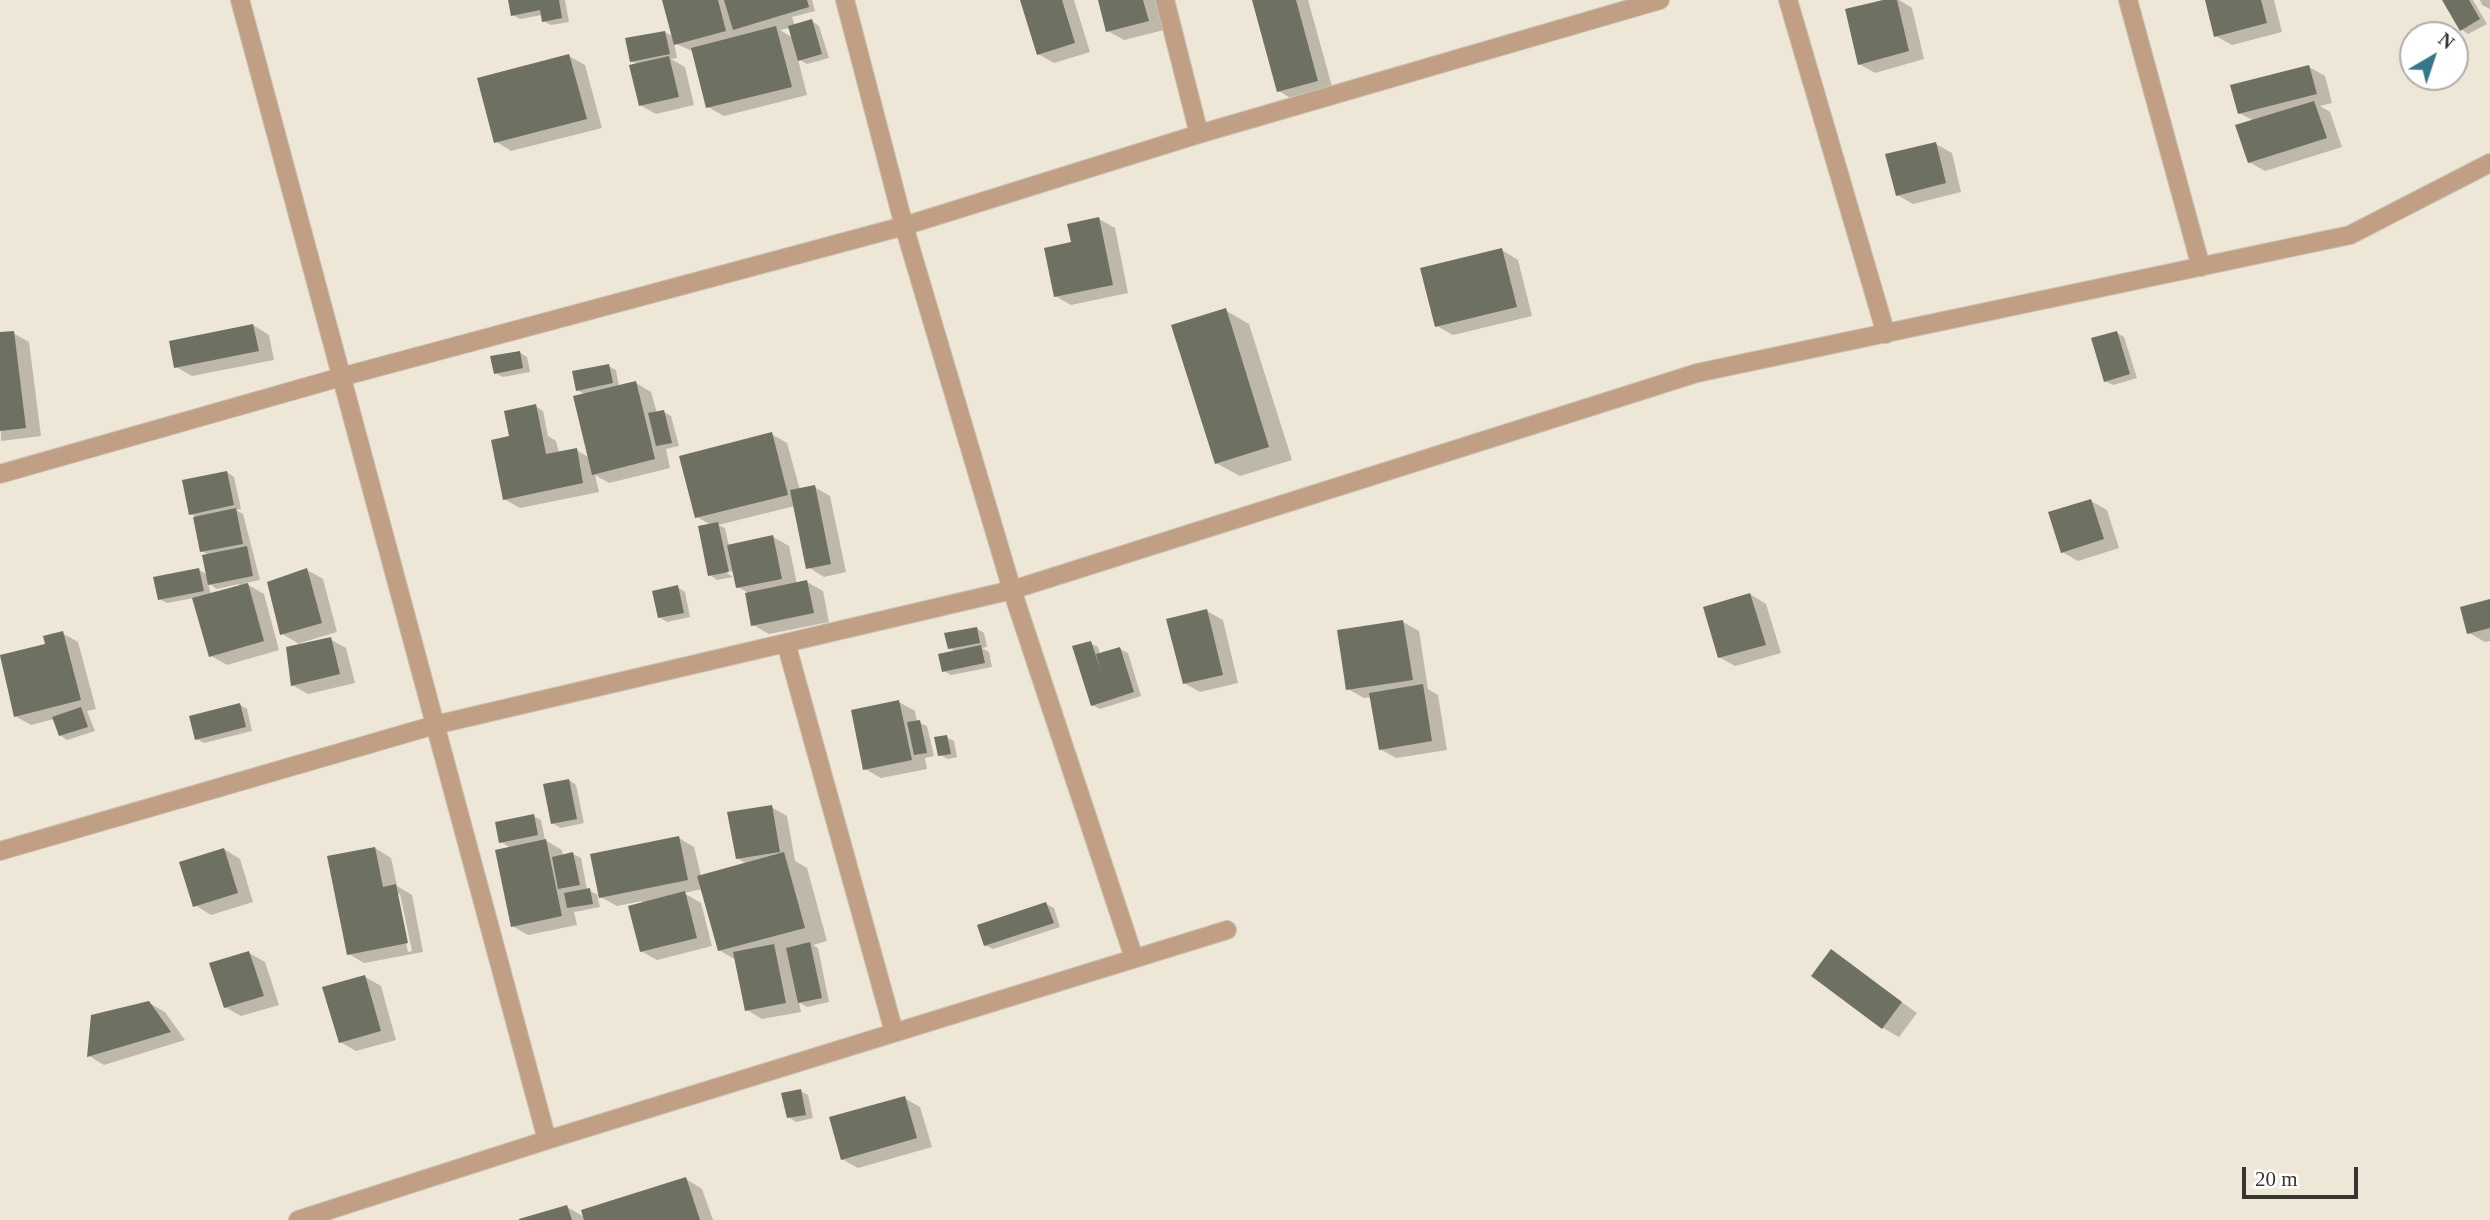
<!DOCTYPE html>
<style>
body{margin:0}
#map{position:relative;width:2490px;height:1220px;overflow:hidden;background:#eee6d6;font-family:Georgia,serif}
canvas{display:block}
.north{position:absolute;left:2399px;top:21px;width:70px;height:70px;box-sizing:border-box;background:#fff;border:2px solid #afaeab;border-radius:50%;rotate:39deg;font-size:19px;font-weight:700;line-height:28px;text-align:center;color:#37342d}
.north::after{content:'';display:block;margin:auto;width:24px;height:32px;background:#37778b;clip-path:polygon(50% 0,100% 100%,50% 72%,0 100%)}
.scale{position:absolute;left:2242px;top:1167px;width:116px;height:32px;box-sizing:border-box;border:4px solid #37342d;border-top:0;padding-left:9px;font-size:21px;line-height:24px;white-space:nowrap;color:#37342d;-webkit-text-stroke:5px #fff;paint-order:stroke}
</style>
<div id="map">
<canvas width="2490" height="1220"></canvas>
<div class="north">N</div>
<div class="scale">20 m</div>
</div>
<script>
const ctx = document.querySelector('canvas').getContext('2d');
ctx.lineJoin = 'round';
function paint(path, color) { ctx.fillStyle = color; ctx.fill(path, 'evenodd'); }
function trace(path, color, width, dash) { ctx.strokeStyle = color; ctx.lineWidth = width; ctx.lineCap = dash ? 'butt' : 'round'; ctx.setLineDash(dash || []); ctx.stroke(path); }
paint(new Path2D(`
 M 510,0 L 565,0 L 569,22 L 551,25 L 543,21 L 542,15 L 520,19 L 513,15 Z
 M 664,0 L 812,0 L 815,11 L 792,17 L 795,26 L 812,21 L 819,26 L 829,58 L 807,64 L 798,59 L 807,95 L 724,116 L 708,107 L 694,52 L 674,43 L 677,58 L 671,59 L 685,67 L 694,105 L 656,114 L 640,105 L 638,65 L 631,61 L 665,32 L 674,37 ZM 790,28 L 793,38 L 780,30 Z
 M 1022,0 L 1074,0 L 1090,52 L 1054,63 L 1038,54 Z
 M 1099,0 L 1156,0 L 1164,30 L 1124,40 L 1108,31 Z
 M 1253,0 L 1308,0 L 1333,90 L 1295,101 L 1279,91 Z
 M 1891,0 L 1899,0 L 1912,8 L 1924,59 L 1875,73 L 1859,64 Z
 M 2206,0 L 2274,0 L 2282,32 L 2232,45 L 2216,36 Z
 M 2444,0 L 2473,0 L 2487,24 L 2468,34 L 2461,29 Z
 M 2480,0 L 2490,0 L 2490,9 L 2482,5 Z
 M 569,56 L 585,65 L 602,128 L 511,151 L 495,141 Z
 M 2309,67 L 2325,76 L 2332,103 L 2320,106 L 2330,112 L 2342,147 L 2265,171 L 2249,162 L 2254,121 L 2239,113 Z
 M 1936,144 L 1952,153 L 1961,192 L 1913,204 L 1897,195 Z
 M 1099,219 L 1115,228 L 1128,293 L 1071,305 L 1055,296 L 1073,243 Z
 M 1502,250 L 1518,260 L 1532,316 L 1453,335 L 1437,326 Z
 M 1225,310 L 1249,324 L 1292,460 L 1240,476 L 1216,463 Z
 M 253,325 L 269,335 L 274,360 L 192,376 L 176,367 Z
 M 13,333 L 29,342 L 41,436 L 1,441 L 0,334 Z
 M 2117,333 L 2124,337 L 2137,378 L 2113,385 L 2105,381 Z
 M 519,352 L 527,357 L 530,372 L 503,377 L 495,373 Z
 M 608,366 L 616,370 L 619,387 L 636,383 L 651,392 L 657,413 L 664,412 L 671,416 L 679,446 L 666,449 L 670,468 L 609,483 L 595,475 L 599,492 L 520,508 L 504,499 L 511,438 L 535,406 L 543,411 L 548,436 L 556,441 L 559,453 L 576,450 L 590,458 L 586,395 L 577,390 Z
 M 771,434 L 787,443 L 800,490 L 814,487 L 830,496 L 846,572 L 824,577 L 808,567 L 795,506 L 718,525 L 725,528 L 729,546 L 773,537 L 789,546 L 797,584 L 807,582 L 823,591 L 829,622 L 769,634 L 753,625 L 747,592 L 738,587 L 735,574 L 722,566 L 720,569 L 733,577 L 717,580 L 710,575 L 711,525 L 697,517 Z
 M 227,472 L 234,477 L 241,509 L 236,510 L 243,514 L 260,580 L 245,583 L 264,594 L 279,650 L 227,665 L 211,656 L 194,598 L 167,603 L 159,599 L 199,570 L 208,575 L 209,555 L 202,551 L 198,518 L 191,514 ZM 208,583 L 217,589 L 239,584 L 240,587 L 211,595 Z
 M 2091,501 L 2107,510 L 2119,548 L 2078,561 L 2062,552 Z
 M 307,570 L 323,579 L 337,632 L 300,643 L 301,645 L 282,634 Z
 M 677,587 L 685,592 L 690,617 L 667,622 L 659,617 Z
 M 1750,594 L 1766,604 L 1781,653 L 1735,666 L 1719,657 Z
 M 2490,601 L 2490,641 L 2485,642 L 2469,633 Z
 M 1207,611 L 1223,620 L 1238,683 L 1200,692 L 1184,683 Z
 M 1403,622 L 1419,631 L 1428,689 L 1438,695 L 1447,750 L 1396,758 L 1380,749 L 1372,697 L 1364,698 L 1348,689 Z
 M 976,628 L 984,633 L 987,647 L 982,648 L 989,652 L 992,667 L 951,675 L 944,671 L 956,652 L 949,648 Z
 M 62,633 L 78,642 L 96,709 L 87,711 L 95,731 L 67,740 L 60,735 L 54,719 L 31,725 L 15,716 L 0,657 L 48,646 Z
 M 330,639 L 346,648 L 355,683 L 308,694 L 292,685 Z
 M 1090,643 L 1098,647 L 1100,654 L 1120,649 L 1128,653 L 1141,696 L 1100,709 L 1092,705 Z
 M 899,702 L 915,711 L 917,722 L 927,726 L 934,756 L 925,758 L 927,769 L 881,778 L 865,769 Z
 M 240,705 L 247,709 L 252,731 L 204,743 L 197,739 Z
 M 946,737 L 954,741 L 957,757 L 948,759 L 940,755 Z
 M 569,780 L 576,785 L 584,823 L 560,828 L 553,823 Z
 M 771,807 L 787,816 L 795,861 L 807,868 L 827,941 L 813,945 L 818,948 L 829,1002 L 807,1007 L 799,1002 L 801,1012 L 762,1019 L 747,1010 L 736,960 L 719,950 L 702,889 L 684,893 L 701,903 L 712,946 L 657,960 L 641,951 L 642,901 L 617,906 L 597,895 L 600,907 L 574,912 L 577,925 L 528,935 L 512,926 L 511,848 L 501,842 L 533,816 L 541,820 L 545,840 L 562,850 L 563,856 L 573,854 L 581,858 L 587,890 L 601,896 L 679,838 L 694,847 L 701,876 L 747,864 L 737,858 Z
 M 375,848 L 391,858 L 397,886 L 412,895 L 423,952 L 364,963 L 349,954 ZM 396,894 L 400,894 L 412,951 L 408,952 Z
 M 224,849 L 240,859 L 253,902 L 211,915 L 195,905 Z
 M 1046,904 L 1054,908 L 1060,927 L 993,949 L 985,945 Z
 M 1831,951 L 1917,1013 L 1899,1037 L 1883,1028 Z
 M 249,953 L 265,962 L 279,1005 L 241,1016 L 225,1007 Z
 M 365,977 L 381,986 L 396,1040 L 356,1051 L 340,1042 Z
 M 149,1003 L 165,1012 L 185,1040 L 104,1065 L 89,1056 Z
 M 800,1091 L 808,1095 L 813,1118 L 796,1122 L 789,1117 Z
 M 904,1098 L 920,1107 L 932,1147 L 858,1168 L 842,1159 Z
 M 686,1179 L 702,1189 L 713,1220 L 523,1220 L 567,1207 L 586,1218 Z`), '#0003');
paint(new Path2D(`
 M 508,0 L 559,0 L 562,18 L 542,22 L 540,10 L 511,16 Z
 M 662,0 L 718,0 L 726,31 L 674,45 Z
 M 724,0 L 807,0 L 809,7 L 733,30 Z
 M 1020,0 L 1062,0 L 1075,43 L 1037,55 Z
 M 1098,0 L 1143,0 L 1149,21 L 1106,32 Z
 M 1252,0 L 1296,0 L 1318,81 L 1277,92 Z
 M 1883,0 L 1897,0 L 1909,51 L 1858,65 L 1845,9 Z
 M 2205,0 L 2261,0 L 2267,23 L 2214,37 Z
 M 2442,0 L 2469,0 L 2480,19 L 2460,31 Z
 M 812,19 L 822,54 L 798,61 L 788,26 Z
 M 776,26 L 792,87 L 706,108 L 691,48 Z
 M 665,31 L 670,54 L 630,62 L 625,38 Z
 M 569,54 L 587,119 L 494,143 L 477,78 Z
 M 669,56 L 679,97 L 639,106 L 629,65 Z
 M 2309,65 L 2317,94 L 2238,114 L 2230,85 Z
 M 2314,101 L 2327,138 L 2248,163 L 2235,125 Z
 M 1936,142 L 1946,183 L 1896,196 L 1885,154 Z
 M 1099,217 L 1113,285 L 1054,297 L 1044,248 L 1071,242 L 1067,224 Z
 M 1502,248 L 1517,307 L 1435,327 L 1420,268 Z
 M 1226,308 L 1269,447 L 1215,464 L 1171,325 Z
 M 253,324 L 259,351 L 174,368 L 169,341 Z
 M 14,331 L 26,428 L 0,431 L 0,332 Z
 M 2117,331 L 2130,374 L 2104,382 L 2091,338 Z
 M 520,351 L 523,368 L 494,374 L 490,356 Z
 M 609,364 L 613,383 L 576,391 L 572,371 Z
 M 636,381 L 655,459 L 592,475 L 573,396 Z
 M 536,404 L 546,454 L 577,448 L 583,483 L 503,500 L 491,440 L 509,436 L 504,411 Z
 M 664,410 L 672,443 L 656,446 L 648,413 Z
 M 772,432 L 788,495 L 695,518 L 679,456 Z
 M 227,471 L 234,505 L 189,515 L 182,480 Z
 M 815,485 L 831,564 L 806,569 L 790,490 Z
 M 2091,499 L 2104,539 L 2061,553 L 2048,512 Z
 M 236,508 L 243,544 L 200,552 L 193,517 Z
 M 718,522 L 729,572 L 708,576 L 698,526 Z
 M 773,535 L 782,579 L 736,588 L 727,545 Z
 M 247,546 L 253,576 L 208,585 L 202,555 Z
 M 199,568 L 204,591 L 158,600 L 153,577 Z
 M 307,568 L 322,623 L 280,635 L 267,582 Z
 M 807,580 L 814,613 L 751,626 L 745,593 Z
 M 248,583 L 264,641 L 209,657 L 192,598 Z
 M 678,585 L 684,613 L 658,618 L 652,591 Z
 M 1750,593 L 1766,645 L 1718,658 L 1703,607 Z
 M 2490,599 L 2490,628 L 2467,634 L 2460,607 Z
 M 1207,609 L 1223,675 L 1183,684 L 1166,619 Z
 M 1403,620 L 1413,680 L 1346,690 L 1337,630 Z
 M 977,627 L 980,643 L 948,649 L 944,633 Z
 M 63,631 L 81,700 L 14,717 L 0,655 L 45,644 L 43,636 Z
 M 331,637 L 340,674 L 291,686 L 286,647 Z
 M 1091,641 L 1101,671 L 1096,654 L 1120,647 L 1134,692 L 1091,706 L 1072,646 Z
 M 981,645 L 985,663 L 942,672 L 938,654 Z
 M 1423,684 L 1432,741 L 1379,750 L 1369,693 Z
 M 899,700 L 912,760 L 863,770 L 851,710 Z
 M 240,703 L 246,727 L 195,740 L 189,716 Z
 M 81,707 L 88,727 L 59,736 L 52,717 Z
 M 920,720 L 927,753 L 914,755 L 907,722 Z
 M 947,735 L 951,754 L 938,756 L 934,737 Z
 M 569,779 L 577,819 L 551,824 L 543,784 Z
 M 772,805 L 780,852 L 736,859 L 727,812 Z
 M 534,814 L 538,835 L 499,843 L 495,822 Z
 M 679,836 L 688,880 L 599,898 L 590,854 Z
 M 546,839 L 562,916 L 511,927 L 495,850 Z
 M 375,847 L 383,887 L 396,884 L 408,943 L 347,955 L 327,856 Z
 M 224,848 L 238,893 L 193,907 L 179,862 Z
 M 573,852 L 580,885 L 558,889 L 552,857 Z
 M 784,852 L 805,928 L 718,951 L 697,876 Z
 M 590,888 L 593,904 L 567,908 L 564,893 Z
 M 685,891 L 697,938 L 640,952 L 628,906 Z
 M 1046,902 L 1054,923 L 984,946 L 977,925 Z
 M 810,942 L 822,998 L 798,1003 L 786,948 Z
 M 774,944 L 786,1003 L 745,1011 L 733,952 Z
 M 1831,949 L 1902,1002 L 1882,1029 L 1811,976 Z
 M 249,951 L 264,996 L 224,1008 L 209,963 Z
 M 365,975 L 381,1031 L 339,1043 L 322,987 Z
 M 149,1001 L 171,1032 L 87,1057 L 91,1015 Z
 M 801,1089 L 806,1115 L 787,1118 L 781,1093 Z
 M 905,1096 L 917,1138 L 841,1160 L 829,1117 Z
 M 686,1177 L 700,1220 L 584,1220 L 581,1210 Z
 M 567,1205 L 572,1220 L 519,1220 L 519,1219 Z`), '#6e7061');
const minor = new Path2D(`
 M 240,0 L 547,1140
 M 845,0 L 904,226 L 1012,590 L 1134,958
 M 1165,0 L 1199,134
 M 1788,0 L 1886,334
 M 2128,0 L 2201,267
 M 0,474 L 341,377 L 904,226 L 1199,134 L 1660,0
 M 786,643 L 894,1032
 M 0,851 L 435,725 L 1012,590 L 1697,373 L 2350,235 L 2490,163
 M 298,1220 L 547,1140 L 1227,930`);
trace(minor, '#c9c2b4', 20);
trace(minor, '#c19f85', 18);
</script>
